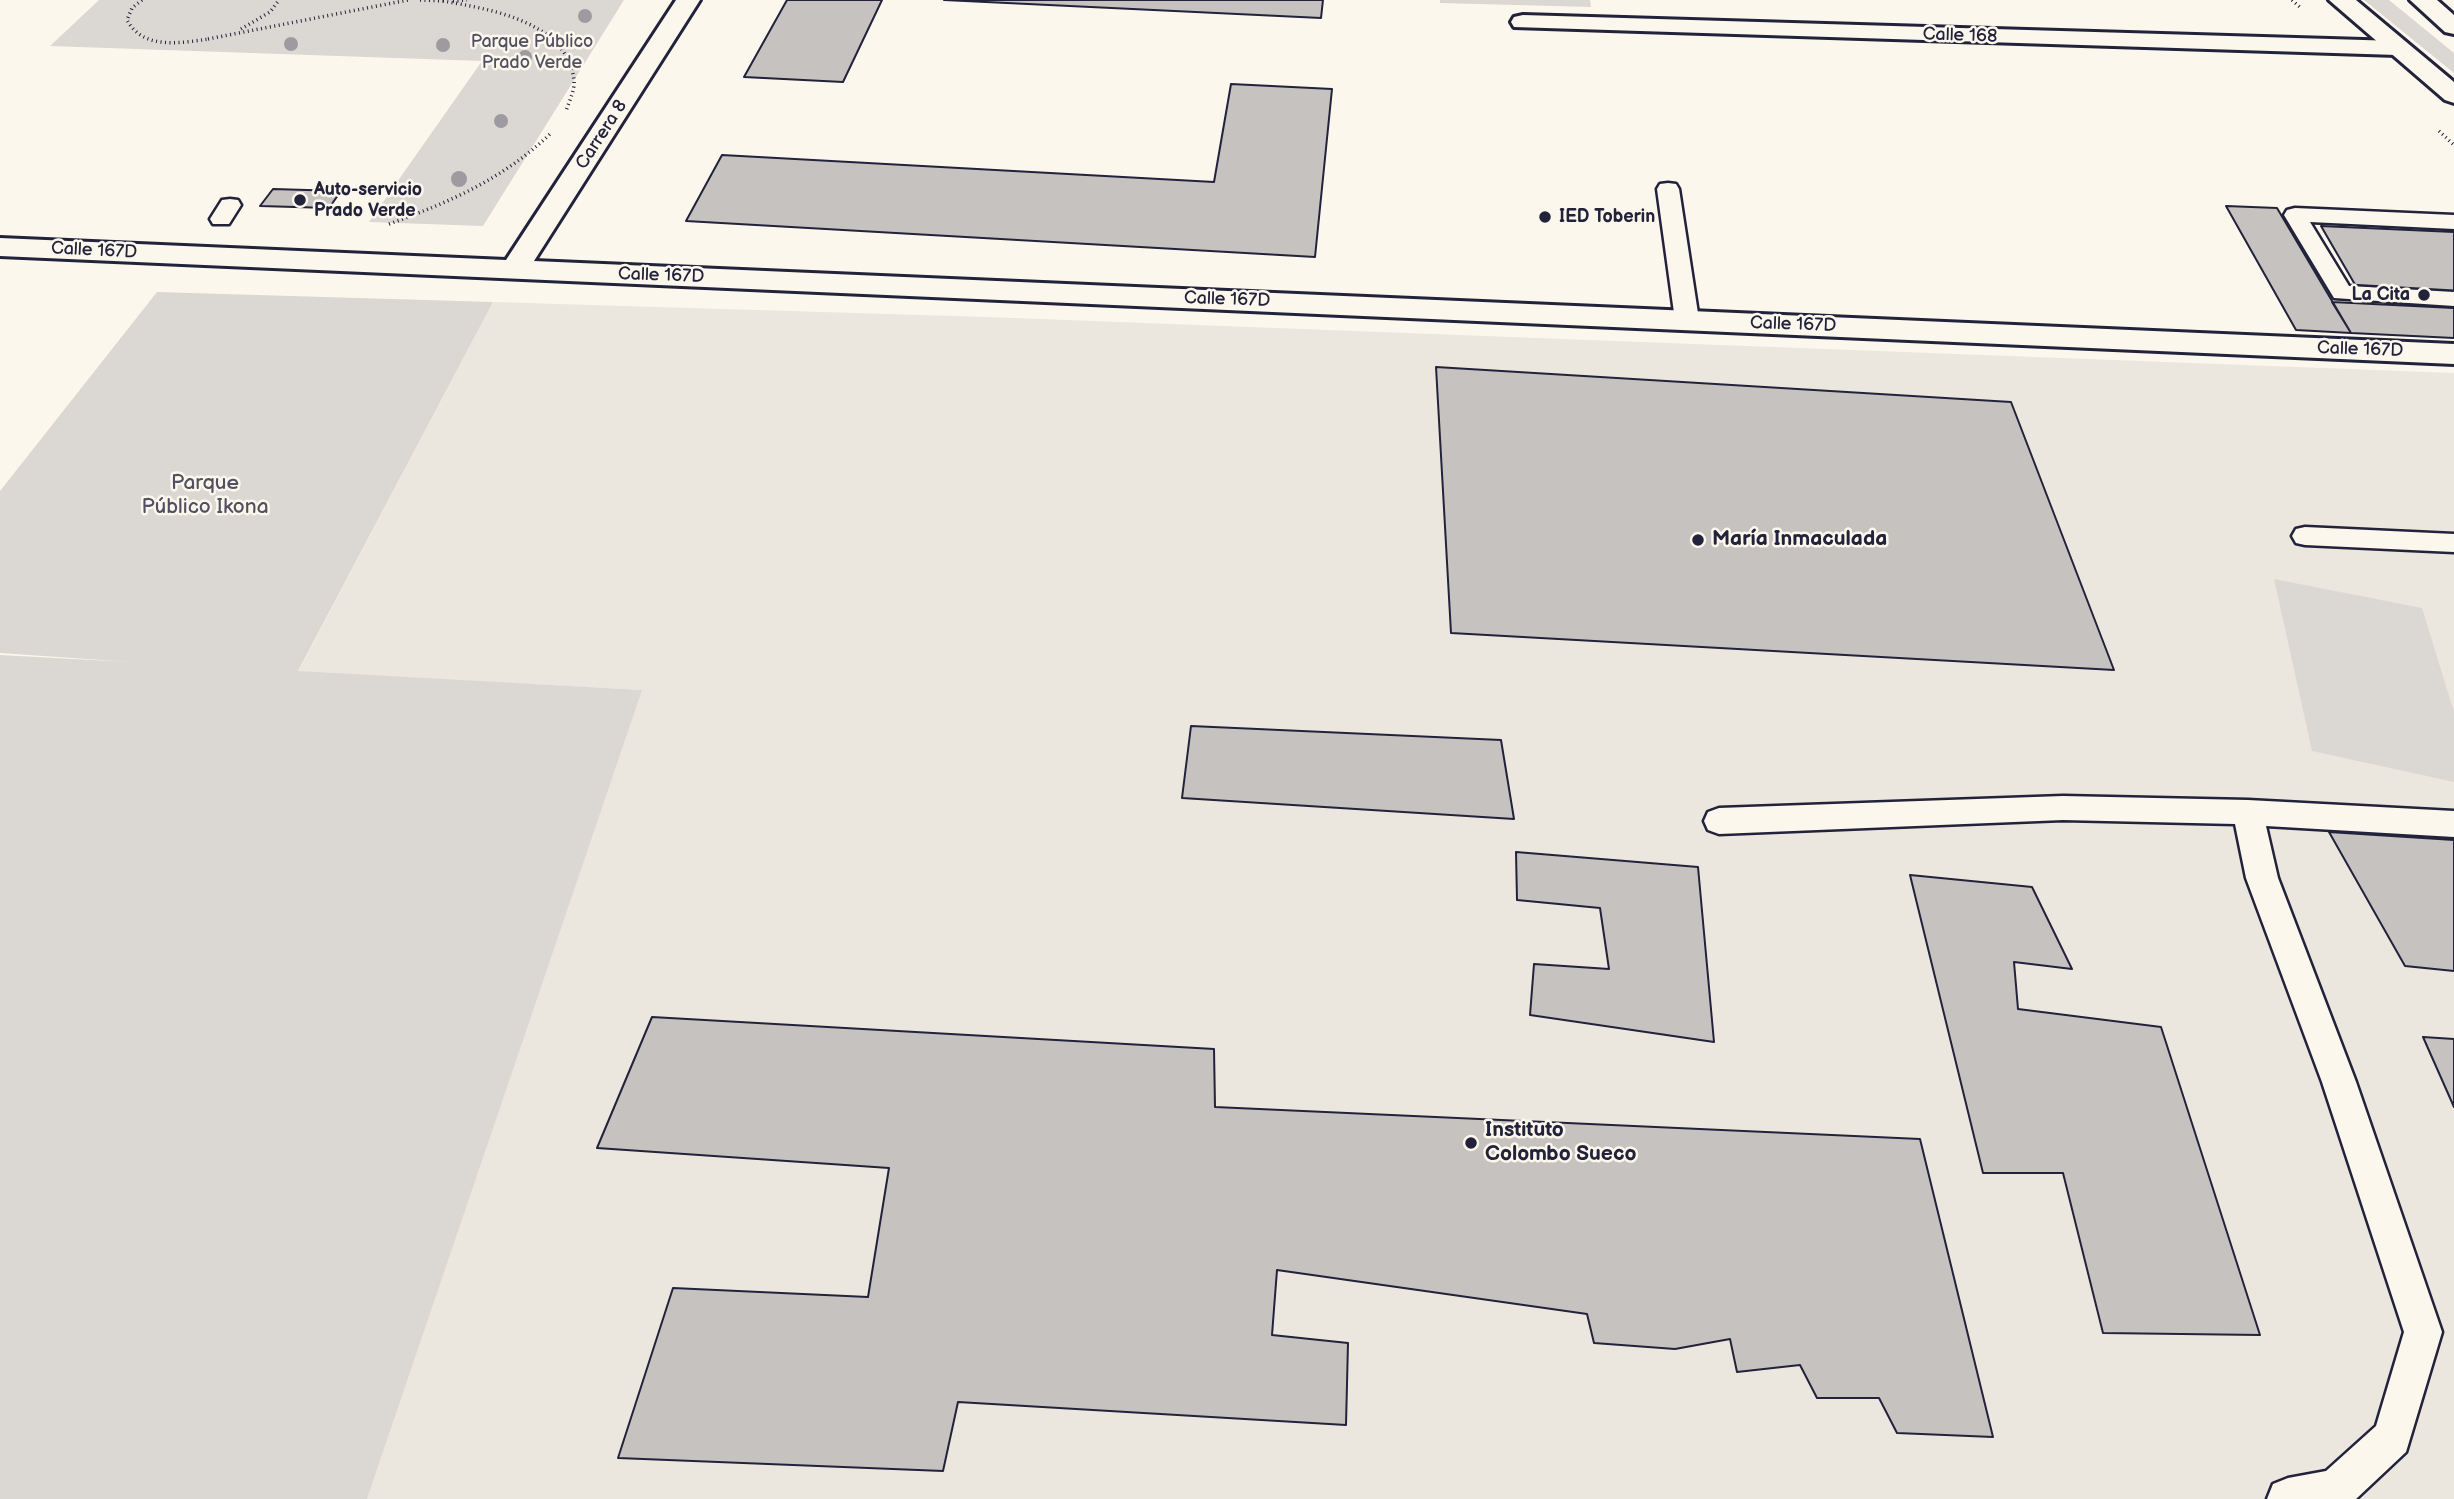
<!DOCTYPE html>
<meta charset="utf-8">
<style>
body{margin:0}
canvas{display:block;background:#fbf7ec}
</style>
<canvas width="2454" height="1499"></canvas>
<script>
const ctx = document.querySelector('canvas').getContext('2d');
ctx.lineJoin = 'round';
function paint(path, color) { ctx.fillStyle = color; ctx.fill(path, 'evenodd'); }
function trace(path, color, width, dash) { ctx.strokeStyle = color; ctx.lineWidth = width; ctx.lineCap = dash ? 'butt' : 'round'; ctx.setLineDash(dash || []); ctx.stroke(path); }
function label(font, color, halo, rows, align = 'center') {
  ctx.font = font + ' "Balsamiq Sans",sans-serif'; ctx.lineWidth = 5; ctx.setLineDash([]); ctx.textBaseline = 'middle'; ctx.strokeStyle = halo; ctx.fillStyle = color; for (const [text, x, y, turn = 0] of rows) {
    ctx.save(); ctx.translate(x, y); ctx.rotate((+turn || 0) * Math.PI / 180); ctx.textAlign = isNaN(turn) ? turn : align; if (halo) ctx.strokeText(text, 0, 0); ctx.fillText(text, 0, 0); ctx.restore();
  }
}
paint(new Path2D(`
 M 493,302 L 988,317 L 2454,373 L 2454,1499 L 367,1499 L 641,690 L 298,672 Z`), '#ebe7df');
paint(new Path2D(`
 M 99,0 L 624,0 L 483,226 L 369,222 L 482,61 L 50,46 Z
 M 1440,0 L 1590,0 L 1591,7 L 1440,3 Z
 M 2364,0 L 2389,0 L 2454,53 L 2454,73 Z
 M 157,292 L 493,302 L 298,671 L 642,690 L 367,1499 L 0,1499 L 0,655 L 130,662 L 0,653 L 0,491 Z
 M 2274,579 L 2422,608 L 2454,712 L 2454,782 L 2312,751 Z`), '#dbd8d3');
const building = new Path2D(`
 M 787,0 L 882,0 L 843,82 L 744,77 Z
 M 944,0 L 1323,0 L 1321,18 Z
 M 1231,84 L 1332,89 L 1315,257 L 686,221 L 722,155 L 1214,182 Z
 M 273,189 L 341,191 L 329,208 L 260,206 Z
 M 2226,206 L 2277,208 L 2351,333 L 2296,330 Z
 M 2321,226 L 2454,232 L 2454,293 L 2357,288 Z
 M 2332,302 L 2454,308 L 2454,338 L 2351,333 Z
 M 1436,367 L 2011,402 L 2114,670 L 1451,633 Z
 M 1191,726 L 1501,740 L 1514,819 L 1182,798 Z
 M 2329,832 L 2454,840 L 2454,971 L 2405,966 Z
 M 1516,852 L 1698,867 L 1714,1042 L 1530,1015 L 1534,964 L 1609,969 L 1600,908 L 1517,900 Z
 M 1910,875 L 2032,887 L 2072,969 L 2014,962 L 2018,1009 L 2161,1027 L 2260,1335 L 2103,1333 L 2063,1173 L 1983,1173 Z
 M 652,1017 L 1214,1049 L 1215,1107 L 1920,1139 L 1993,1437 L 1897,1433 L 1879,1398 L 1817,1398 L 1800,1365 L 1737,1372 L 1730,1339 L 1675,1349 L 1594,1343 L 1587,1314 L 1277,1270 L 1272,1335 L 1348,1343 L 1346,1425 L 958,1402 L 943,1471 L 618,1458 L 673,1288 L 868,1297 L 889,1168 L 597,1148 Z
 M 2423,1037 L 2454,1039 L 2454,1107 Z`);
paint(building, '#c6c2c0');
trace(building, '#22223b', 2);
const lane = new Path2D(`
 M 1668,183 L 1676,184 L 1679,189 L 1699,320 L 1695,325 L 1687,327 L 1679,325 L 1675,320 L 1657,189 L 1660,184 Z
 M 230,199 L 238,200 L 241,205 L 229,224 L 213,224 L 210,219 L 222,200 Z
 M 2295,208 L 2454,215 L 2454,229 L 2310,222 L 2349,286 L 2454,292 L 2454,306 L 2334,298 L 2284,215 L 2287,210 Z
 M 2305,527 L 2454,534 L 2454,552 L 2305,545 L 2296,543 L 2292,536 L 2296,529 Z
 M 2063,796 L 2248,800 L 2454,811 L 2454,837 L 2266,826 L 2278,878 L 2356,1082 L 2442,1332 L 2406,1452 L 2356,1499 L 2267,1499 L 2273,1484 L 2288,1478 L 2326,1471 L 2376,1426 L 2404,1332 L 2322,1082 L 2246,878 L 2235,824 L 2063,820 L 1719,834 L 1708,830 L 1704,821 L 1708,812 L 1719,808 Z`);
const street = new Path2D(`
 M 676,0 L 700,0 L 534,261 L 2454,344 L 2454,364 L 0,256 L 0,238 L 506,260 Z
 M 1523,15 L 2397,41 L 2406,43 L 2409,48 L 2406,53 L 2397,55 L 1514,27 L 1511,22 L 1514,17 Z`);
const primary = new Path2D(`
 M 2329,0 L 2356,0 L 2454,82 L 2454,103 L 2445,100 Z
 M 2410,0 L 2437,0 L 2454,15 L 2454,34 L 2445,32 Z`);
trace(lane, '#22223b', 5);
trace(street, '#22223b', 6);
trace(primary, '#22223b', 6);
trace(new Path2D(`
 M 142,0 L 132,8 L 127,20 C 143,50 180,43 209,39
 M 420,0 L 444,1
 M 2292,0 L 2302,9
 M 443,1 C 489,9 567,21 574,80 C 575,90 569,102 566,111
 M 453,1 L 467,0
 M 241,29 L 270,12 L 279,0
 M 208,39 L 408,0
 M 2439,131 L 2454,145
 M 389,224 C 450,202 503,179 550,134`), '#22223b', 3.5, [1, 3.5]);
paint(lane, '#fbf7ec');
paint(street, '#fbf7ec');
paint(primary, '#fbf7ec');
ctx.fillStyle = '#9d9ba0';
for (const [x, y, r] of [
 [585,16,7],
 [291,44,7],
 [443,45,7],
 [525,57,7],
 [501,121,7],
 [459,179,8]
]) { ctx.beginPath(); ctx.arc(x, y, r, 0, 2 * Math.PI); ctx.fill(); }
for (const [x, y, r, color] of [
 [300,200,7,"#22223b"],
 [1545,217,7,"#22223b"],
 [2424,295,7,"#22223b"],
 [1698,540,7,"#22223b"],
 [1471,1143,7,"#22223b"]
]) { const dot = new Path2D(); dot.arc(x, y, r, 0, 2 * Math.PI); ctx.fillStyle = color; ctx.fill(dot); trace(dot, '#fbf7ec', 2.5); }
label('18px', '#22223b', '#fbf7ec', [
 ["Calle 168",1960,36,2],
 ["Carrera 8",602,135,-57],
 ["Calle 167D",94,251,3],
 ["Calle 167D",661,276,2],
 ["Calle 167D",1227,300,2],
 ["Calle 167D",1793,325,2],
 ["Calle 167D",2360,350,2]
]);
label('18px', '#505061', '#fbf7ec', [
 ["Parque Público",532,42],
 ["Prado Verde",532,63]
]);
label('bold 18px', '#22223b', '#fbf7ec', [
 ["Auto-servicio",314,190],
 ["Prado Verde",314,211],
 ["IED Toberin",1559,217],
 ["La Cita",2410,295,"right"]
], 'left');
label('21px', '#505061', '#fbf7ec', [
 ["Parque",205,484],
 ["Público Ikona",205,508]
]);
label('bold 21px', '#22223b', '#fbf7ec', [
 ["María Inmaculada",1712,540],
 ["Instituto",1485,1131],
 ["Colombo Sueco",1485,1155]
], 'left');
</script>
